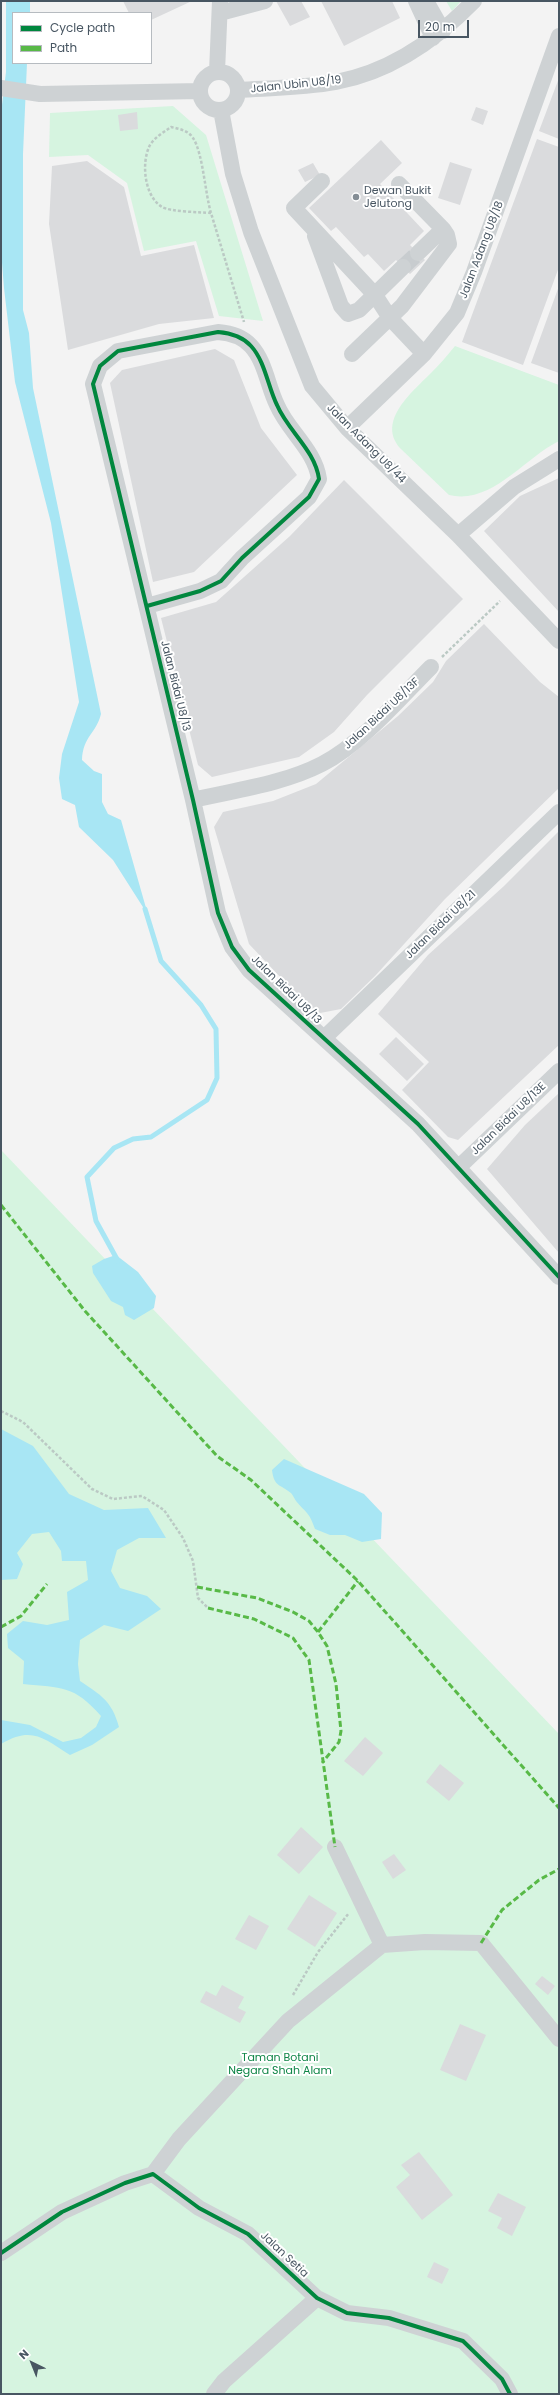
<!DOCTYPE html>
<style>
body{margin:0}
#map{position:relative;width:560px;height:2395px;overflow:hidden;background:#f3f3f3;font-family:Poppins,sans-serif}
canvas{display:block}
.frame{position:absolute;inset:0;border:2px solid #485662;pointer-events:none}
.legend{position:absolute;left:12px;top:12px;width:140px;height:52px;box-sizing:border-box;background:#fff;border:1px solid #b6bbc0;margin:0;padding:5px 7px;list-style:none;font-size:12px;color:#485662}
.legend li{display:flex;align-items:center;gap:8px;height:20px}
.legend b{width:20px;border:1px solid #b6bbc0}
.north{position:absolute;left:12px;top:2343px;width:40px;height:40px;-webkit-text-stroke:3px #fff;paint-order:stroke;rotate:317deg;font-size:11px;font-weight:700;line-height:16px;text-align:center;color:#485662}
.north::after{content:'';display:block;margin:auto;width:14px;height:18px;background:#485662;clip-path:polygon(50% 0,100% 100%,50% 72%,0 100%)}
.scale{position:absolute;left:418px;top:20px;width:51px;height:18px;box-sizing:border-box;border:2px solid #485662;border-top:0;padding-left:5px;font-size:12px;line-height:14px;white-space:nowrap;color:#485662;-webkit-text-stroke:3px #fff;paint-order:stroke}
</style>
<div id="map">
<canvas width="560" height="2395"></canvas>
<div class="frame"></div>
<ul class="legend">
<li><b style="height:5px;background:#00873e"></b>Cycle path</li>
<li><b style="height:5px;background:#58b947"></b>Path</li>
</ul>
<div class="north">N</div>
<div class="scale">20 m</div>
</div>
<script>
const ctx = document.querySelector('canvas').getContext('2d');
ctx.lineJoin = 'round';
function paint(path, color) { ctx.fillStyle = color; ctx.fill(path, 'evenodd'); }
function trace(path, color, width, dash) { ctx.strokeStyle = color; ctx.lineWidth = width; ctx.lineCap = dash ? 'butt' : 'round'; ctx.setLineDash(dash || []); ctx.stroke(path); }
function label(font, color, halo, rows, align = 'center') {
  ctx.font = font + ' Poppins,sans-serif'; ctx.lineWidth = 4; ctx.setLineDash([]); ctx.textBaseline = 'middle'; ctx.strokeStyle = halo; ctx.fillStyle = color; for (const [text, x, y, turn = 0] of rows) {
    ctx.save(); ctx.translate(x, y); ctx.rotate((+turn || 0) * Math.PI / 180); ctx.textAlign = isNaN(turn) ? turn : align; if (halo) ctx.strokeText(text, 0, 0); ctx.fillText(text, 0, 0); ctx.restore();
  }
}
paint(new Path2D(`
 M 446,1 L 461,1 L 452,11 Z
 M 173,106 L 206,135 L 263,321 L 219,316 L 196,241 L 144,251 L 127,183 L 88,155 L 49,157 L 50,113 Z
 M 455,346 L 559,385 L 559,441 C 524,458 492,505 449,495 L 402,450 C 375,423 411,393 430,374 C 439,365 447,356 455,346 Z
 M 1,1150 L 559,1734 L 559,2394 L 1,2394 Z`), '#d6f4e0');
paint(new Path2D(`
 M 6,1 L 30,1 L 30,13 L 13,13 L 13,63 L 27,63 L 23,154 L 23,310 L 29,333 L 33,388 L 101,714 C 96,734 83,736 82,760 L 94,771 L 102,774 L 102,802 L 108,814 L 121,820 L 148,915 L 113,860 L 79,827 L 75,805 L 62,799 L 59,778 L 62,754 L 79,702 L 51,523 L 15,382 L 4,288 L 1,250 L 1,113 L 6,72 Z
 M 116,1255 L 138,1272 L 156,1296 L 154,1308 L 134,1320 L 125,1315 L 123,1307 L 111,1301 L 93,1273 L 92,1266 L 104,1259 Z
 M 1,1429 L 33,1446 L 69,1494 L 104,1510 L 148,1508 L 166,1538 L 139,1538 L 117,1550 L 111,1571 L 120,1588 L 147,1596 L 161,1609 L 128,1631 L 104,1625 L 80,1640 L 78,1664 L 80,1681 C 101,1695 112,1701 119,1727 L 92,1745 L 70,1755 C 43,1738 32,1726 1,1744 L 1,1720 L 30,1725 L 63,1742 L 81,1738 L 96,1727 L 101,1716 C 74,1685 62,1688 23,1684 L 24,1661 L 8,1648 L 7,1634 L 23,1621 L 47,1625 L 69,1620 L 67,1592 L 88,1580 L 86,1561 L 62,1561 L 61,1551 L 49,1532 L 32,1534 L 17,1553 L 23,1564 L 17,1579 L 1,1580 Z
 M 284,1459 L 364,1494 L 382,1513 L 381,1539 L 362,1542 L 345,1535 L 330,1535 L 315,1529 C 309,1512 307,1514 296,1501 C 294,1498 293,1495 291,1493 C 280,1484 274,1487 272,1470 Z`), '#a8e6f4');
trace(new Path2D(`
 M 118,1261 L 96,1221 L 87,1177 L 114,1148 L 133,1139 L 151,1137 L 207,1100 L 217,1078 L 216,1029 L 201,1005 L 161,961 L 145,909`), '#a8e6f4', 5);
paint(new Path2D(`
 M 123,1 L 192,1 L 151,20 L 151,13 L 129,13 Z
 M 276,1 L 301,1 L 310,17 L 290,26 Z
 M 321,1 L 392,1 L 400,18 L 344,46 Z
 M 559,78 L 559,139 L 539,131 Z
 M 476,107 L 488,111 L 483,125 L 471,120 Z
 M 137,112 L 138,129 L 120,131 L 118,115 Z
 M 537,139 L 559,147 L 559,267 L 523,365 L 462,342 Z
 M 381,140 L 402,163 L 380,184 L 424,231 L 410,245 L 425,260 L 410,274 L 396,260 L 384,271 L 368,254 L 364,257 L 336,227 L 331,231 L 309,208 Z
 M 87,161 L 124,187 L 141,256 L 194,245 L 214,318 L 159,324 L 68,350 L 49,224 L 52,166 Z
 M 450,162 L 472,169 L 460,205 L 438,198 Z
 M 313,163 L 320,175 L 305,182 L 298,170 Z
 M 559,286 L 559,373 L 531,363 Z
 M 215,349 L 234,360 L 261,428 L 297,475 L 194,572 L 153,582 L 110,383 L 122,370 Z
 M 559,478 L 559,612 L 484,531 L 520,496 Z
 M 344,480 L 463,599 L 367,695 L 334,732 L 299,757 L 212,777 L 198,765 L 161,618 L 216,602 L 290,536 Z
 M 484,624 L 540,682 L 559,697 L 559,788 L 445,899 L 375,976 L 341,1009 L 315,1014 L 249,944 L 214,827 L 223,812 L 273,801 L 316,784 L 398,716 L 433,682 L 446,661 Z
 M 559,831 L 559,1045 L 458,1140 L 448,1137 L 402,1090 L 429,1062 L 378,1014 L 428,955 L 504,886 Z
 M 396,1037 L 424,1064 L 407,1081 L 379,1054 Z
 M 559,1093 L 559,1253 L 487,1169 L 525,1125 Z
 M 365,1737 L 383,1753 L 363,1776 L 344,1761 Z
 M 440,1764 L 464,1783 L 449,1801 L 426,1782 Z
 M 301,1827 L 323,1847 L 299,1874 L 277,1855 Z
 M 394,1854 L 406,1870 L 393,1879 L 382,1862 Z
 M 309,1895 L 337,1913 L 315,1947 L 287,1929 Z
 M 249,1915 L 269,1926 L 256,1950 L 235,1939 Z
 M 542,1976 L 555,1986 L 548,1995 L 535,1984 Z
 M 222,1985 L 244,1997 L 238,2008 L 246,2012 L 240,2023 L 200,2002 L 206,1991 L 216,1996 Z
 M 460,2024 L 486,2035 L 466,2081 L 440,2070 Z
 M 419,2152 L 453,2195 L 422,2220 L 396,2187 L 410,2175 L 401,2165 Z
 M 498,2193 L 526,2207 L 512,2236 L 497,2228 L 502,2218 L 488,2211 Z
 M 434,2262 L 449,2269 L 442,2284 L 427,2277 Z`), '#dadbdd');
trace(new Path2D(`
 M 403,267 L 418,253`), '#c8cccf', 16, [16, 8]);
trace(new Path2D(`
 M 211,213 C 200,212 171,212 162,207 C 144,196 141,162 150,145 C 155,137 164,132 171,127 C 179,129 188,130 193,138 C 203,153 205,193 211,213 L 244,322
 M 442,657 L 500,601
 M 1,1411 L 23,1422 L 92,1489 L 113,1499 L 142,1496 L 164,1510 L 183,1538 L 193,1561 L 198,1598 L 208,1608
 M 293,1995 L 318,1952 L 349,1913`), '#bbc9c4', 2.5, [3, 2]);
trace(new Path2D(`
 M 416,1 L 433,38
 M 426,1 L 443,31
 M 220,13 L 265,1
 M 217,72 L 220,1
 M200 91a19 19 0 1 1 38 0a19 19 0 1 1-38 0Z
 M 1,88 L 40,94 L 200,91
 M 238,90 C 270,88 304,88 336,82 C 390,72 436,40 474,1
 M 221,110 L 233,174 L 251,232 L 312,386 L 347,428 L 458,535 L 559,641
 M 322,181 L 294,208 L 375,295 L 390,318 L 424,354
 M 315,236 L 341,306 L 348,314 L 359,310 L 403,267
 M 418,253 L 443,229
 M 352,354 L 402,306 L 449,244 L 447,235 L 443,229 L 399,184
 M 347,428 L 424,354 L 457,313 L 474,272 L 559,36
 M 458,535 L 514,487 L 559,459
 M 147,606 L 200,591 L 221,581 L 242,558 L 309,497 L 319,479 C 315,450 288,431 277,405 C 268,387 265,361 251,346 C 242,336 231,333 218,332 L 118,351 L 100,366 L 93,384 L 193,800 L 218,913 L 232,947 L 249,970 L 418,1124 L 559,1277
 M 193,800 C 236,790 283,784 322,764 C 361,744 400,698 431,667
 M 324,1038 L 559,812
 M 459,1167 L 559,1071
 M 335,1847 L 382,1945
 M 153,2174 L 179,2139 L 288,2021 L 382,1945 L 425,1942 L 481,1943 L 559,2039
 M 153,2174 L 199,2208 L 248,2234 L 317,2298 L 347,2313 L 389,2318 L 463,2341 L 502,2379 L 510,2394
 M 1,2253 L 62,2212 L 125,2183 L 153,2174
 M 214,2394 L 224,2381 L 317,2298`), '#ced2d4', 16);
trace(new Path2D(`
 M 1,1205 L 85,1311 L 217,1456 L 251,1480 L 358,1581 L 559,1808
 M 197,1587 L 257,1598 L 293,1612 L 309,1621 L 318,1632 L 327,1646 L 336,1684 L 341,1731 L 339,1742 L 322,1763
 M 208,1608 L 254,1619 L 293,1638 L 309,1660 L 335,1847
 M 1,1627 L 21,1616 L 47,1584
 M 318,1632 L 358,1581
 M 481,1943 L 502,1910 L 539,1880 L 559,1869`), '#58b947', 3, [6, 3]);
trace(new Path2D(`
 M 147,606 L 200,591 L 221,581 L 242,558 L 309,497 L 319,479 C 315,450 288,431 277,405 C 268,387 265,361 251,346 C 242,336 231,333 218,332 L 118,351 L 100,366 L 93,384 L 193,800 L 218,913 L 232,947 L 249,970 L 418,1124 L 559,1277
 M 1,2253 L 62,2212 L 125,2183 L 153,2174 L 199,2208 L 248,2234 L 317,2298 L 347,2313 L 389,2318 L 463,2341 L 502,2379 L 510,2394`), '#00873e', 4);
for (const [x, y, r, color] of [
 [356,197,4,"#848d95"]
]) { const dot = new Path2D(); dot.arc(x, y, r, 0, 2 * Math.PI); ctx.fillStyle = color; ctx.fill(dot); trace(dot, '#fff', 1.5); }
label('11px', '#485662', '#fff', [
 ["Jalan Ubin U8/19",296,85,-6],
 ["Jalan Adang U8/18",482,250,-69],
 ["Jalan Adang U8/44",366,444,45],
 ["Jalan Bidai U8/13",175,686,76],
 ["Jalan Bidai U8/13F",382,714,-43],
 ["Jalan Bidai U8/21",441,925,-44],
 ["Jalan Bidai U8/13",286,990,44],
 ["Jalan Bidai U8/13E",509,1119,-44],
 ["Jalan Setia",284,2255,43]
]);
label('11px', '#485662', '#fff', [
 ["Dewan Bukit",364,191],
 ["Jelutong",364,204]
], 'left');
label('11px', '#0f8647', '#fff', [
 ["Taman Botani",280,2058],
 ["Negara Shah Alam",280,2071]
]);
</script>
